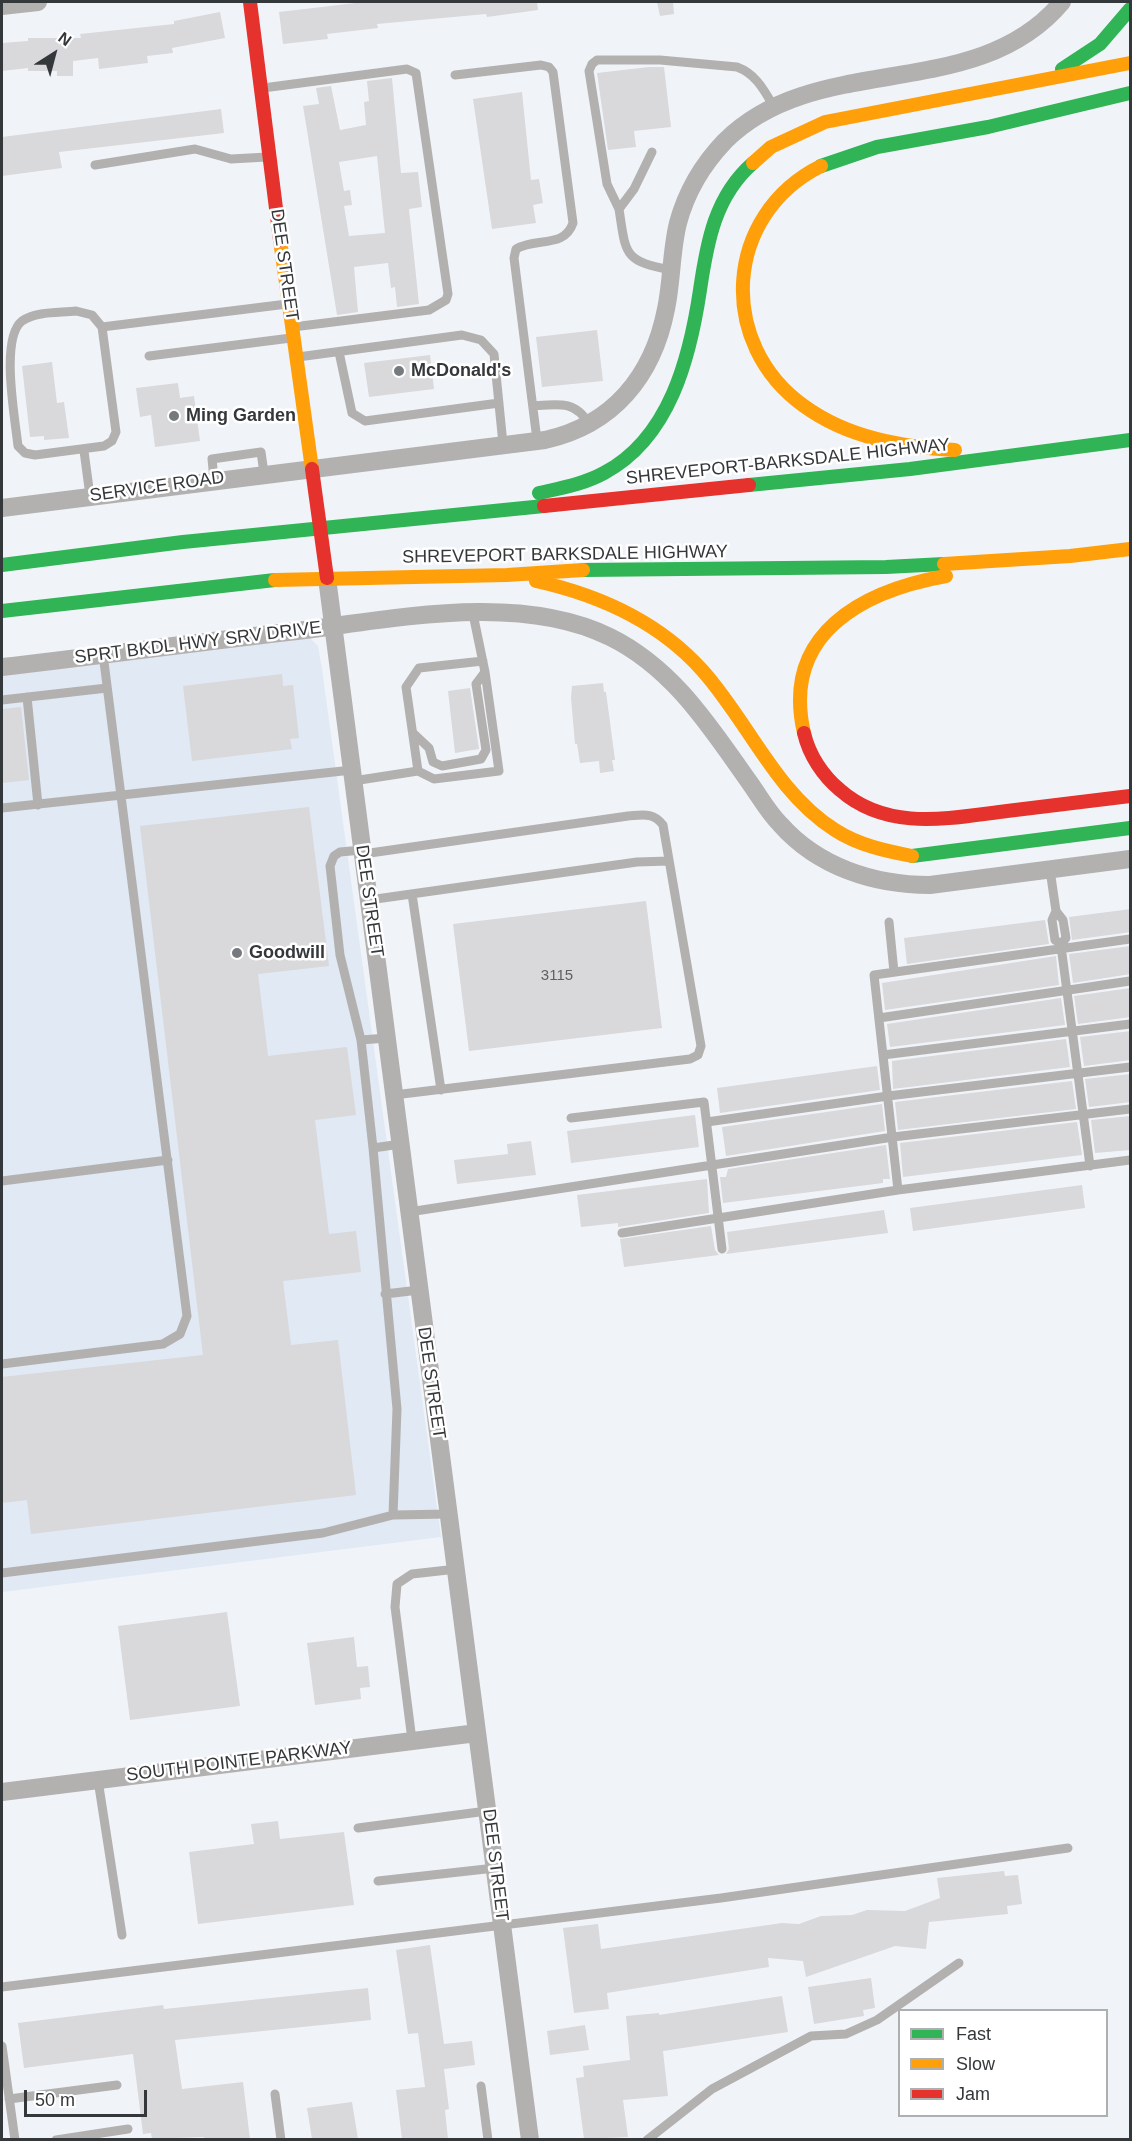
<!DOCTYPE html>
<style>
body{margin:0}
#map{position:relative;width:1132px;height:2141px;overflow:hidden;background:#f0f4f9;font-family:Helvetica,sans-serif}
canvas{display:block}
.frame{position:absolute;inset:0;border:3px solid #35383b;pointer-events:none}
.legend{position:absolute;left:898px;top:2009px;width:210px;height:108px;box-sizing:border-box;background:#fff;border:2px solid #aeafb1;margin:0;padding:8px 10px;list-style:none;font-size:18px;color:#35383b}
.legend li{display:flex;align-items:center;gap:12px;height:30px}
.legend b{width:30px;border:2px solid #aeafb1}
.north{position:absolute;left:24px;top:24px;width:60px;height:60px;-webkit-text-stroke:4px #fff;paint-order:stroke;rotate:36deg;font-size:16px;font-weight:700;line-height:24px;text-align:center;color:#35383b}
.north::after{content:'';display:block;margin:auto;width:21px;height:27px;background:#35383b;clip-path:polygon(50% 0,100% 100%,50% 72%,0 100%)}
.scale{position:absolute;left:24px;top:2090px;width:123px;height:27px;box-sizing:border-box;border:3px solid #35383b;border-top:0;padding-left:8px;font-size:18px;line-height:21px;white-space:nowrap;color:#35383b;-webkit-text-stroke:4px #fff;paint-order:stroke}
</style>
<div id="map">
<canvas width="1132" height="2141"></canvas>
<div class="frame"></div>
<ul class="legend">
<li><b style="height:8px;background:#30b455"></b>Fast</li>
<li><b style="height:8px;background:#ff9f0a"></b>Slow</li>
<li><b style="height:8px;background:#e5322d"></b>Jam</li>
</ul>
<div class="north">N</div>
<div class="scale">50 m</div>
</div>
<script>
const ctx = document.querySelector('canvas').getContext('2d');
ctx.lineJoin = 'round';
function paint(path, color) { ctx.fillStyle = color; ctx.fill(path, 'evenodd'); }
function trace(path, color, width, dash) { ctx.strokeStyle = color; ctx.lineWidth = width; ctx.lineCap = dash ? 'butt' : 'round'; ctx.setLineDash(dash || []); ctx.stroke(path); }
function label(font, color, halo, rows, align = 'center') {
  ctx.font = font + ' Helvetica,sans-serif'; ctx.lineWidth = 5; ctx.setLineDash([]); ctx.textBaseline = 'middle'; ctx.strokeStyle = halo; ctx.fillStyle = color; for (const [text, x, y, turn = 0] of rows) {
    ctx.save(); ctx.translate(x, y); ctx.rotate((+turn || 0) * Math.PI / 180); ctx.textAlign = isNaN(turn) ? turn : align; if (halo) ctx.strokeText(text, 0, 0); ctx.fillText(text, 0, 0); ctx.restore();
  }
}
paint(new Path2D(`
 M 308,636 L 318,646 L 322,669 L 441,1537 L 2,1592 L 2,673 Z`), '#e0e9f4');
paint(new Path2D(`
 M 364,2 L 537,2 L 538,10 L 487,17 L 486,14 L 377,24 L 378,28 L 327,34 L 328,39 L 283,44 L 279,12 Z
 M 657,2 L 673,2 L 674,14 L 660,16 Z
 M 220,12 L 225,38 L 172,48 L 173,53 L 147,56 L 148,63 L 99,69 L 98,58 L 73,61 L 73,76 L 57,76 L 57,71 L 28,71 L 28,68 L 2,71 L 2,43 L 28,41 L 28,38 L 81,38 L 80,34 L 174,24 L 174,21 Z
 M 649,67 L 664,67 L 671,127 L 634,131 L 636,147 L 608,150 L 597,73 Z
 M 392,78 L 401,173 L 418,172 L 422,207 L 409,209 L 419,304 L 397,307 L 395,287 L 391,288 L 388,263 L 354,267 L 358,312 L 337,315 L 303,106 L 319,104 L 316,88 L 331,86 L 340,130 L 366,125 L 364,102 L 369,101 L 367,81 ZM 377,156 L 385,233 L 349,236 L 344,206 L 352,205 L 350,190 L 344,191 L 339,162 Z
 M 522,92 L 531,180 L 539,179 L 543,203 L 533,205 L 536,223 L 492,229 L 473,99 Z
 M 221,109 L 224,133 L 59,152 L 62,168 L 2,176 L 2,137 Z
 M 597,330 L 603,381 L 542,387 L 536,337 Z
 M 430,355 L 434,389 L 369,397 L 364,363 Z
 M 52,362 L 57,403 L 64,402 L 69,438 L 44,440 L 44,436 L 30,437 L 22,366 Z
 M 178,383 L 180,398 L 194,396 L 200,441 L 155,447 L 151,415 L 140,417 L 136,388 Z
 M 282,674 L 283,686 L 293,685 L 299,738 L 290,739 L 292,749 L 192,761 L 183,686 Z
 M 603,683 L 604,692 L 606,692 L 615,760 L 612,760 L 614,771 L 600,773 L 599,761 L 580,763 L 577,744 L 575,744 L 571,698 L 572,686 Z
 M 470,688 L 479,749 L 455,753 L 448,691 Z
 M 21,707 L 29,780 L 2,783 L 2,709 Z
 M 309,807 L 329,966 L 258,974 L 268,1056 L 347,1047 L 356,1115 L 315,1120 L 329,1234 L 356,1231 L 361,1272 L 283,1281 L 291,1345 L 338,1340 L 356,1495 L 31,1534 L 27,1500 L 2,1503 L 2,1377 L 203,1355 L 140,826 Z
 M 646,901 L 662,1028 L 469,1051 L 453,924 Z
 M 1131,909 L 1131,932 L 1072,940 L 1069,917 Z
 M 1045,920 L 1049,944 L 907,964 L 904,938 Z
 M 1131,946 L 1131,974 L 1073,983 L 1069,954 Z
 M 1056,956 L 1059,985 L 885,1010 L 882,983 Z
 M 1131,988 L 1131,1017 L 1078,1024 L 1074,996 Z
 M 1061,998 L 1065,1025 L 890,1047 L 887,1024 Z
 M 1131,1031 L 1131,1060 L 1084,1066 L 1080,1037 Z
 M 1066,1039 L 1070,1067 L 893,1089 L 892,1061 Z
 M 877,1066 L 880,1090 L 720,1113 L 717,1088 Z
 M 1131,1074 L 1131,1102 L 1089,1107 L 1085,1079 Z
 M 1072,1081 L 1076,1109 L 898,1130 L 895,1102 Z
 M 882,1104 L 885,1131 L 726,1156 L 722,1127 Z
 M 695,1115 L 699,1147 L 571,1163 L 567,1131 Z
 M 1131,1116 L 1131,1150 L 1095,1153 L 1091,1120 Z
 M 1077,1122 L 1082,1155 L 903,1177 L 900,1143 Z
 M 531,1141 L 536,1175 L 457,1184 L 454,1160 L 508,1154 L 507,1144 Z
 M 886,1145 L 890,1179 L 883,1179 L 883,1183 L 723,1203 L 720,1177 L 726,1177 L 728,1169 Z
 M 707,1179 L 709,1213 L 618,1227 L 618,1223 L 581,1227 L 577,1195 Z
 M 1082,1185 L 1085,1208 L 913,1231 L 910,1208 Z
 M 884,1210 L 888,1233 L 726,1254 L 729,1249 L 727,1232 Z
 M 711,1226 L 715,1250 L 719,1255 L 624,1267 L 620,1239 Z
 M 227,1612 L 240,1706 L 130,1720 L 118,1626 Z
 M 354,1637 L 357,1667 L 368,1666 L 370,1687 L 360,1688 L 361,1699 L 315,1705 L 307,1643 Z
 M 278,1821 L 280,1839 L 344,1832 L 354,1905 L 198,1924 L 189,1852 L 254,1844 L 251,1824 Z
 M 1004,1871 L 1005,1876 L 1018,1875 L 1022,1904 L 1007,1906 L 1008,1914 L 929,1922 L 926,1949 L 895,1946 L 806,1977 L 803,1961 L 768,1958 L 769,1967 L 607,1993 L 609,2009 L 574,2013 L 563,1928 L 598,1924 L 601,1949 L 782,1923 L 799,1924 L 821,1916 L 852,1915 L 867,1910 L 905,1911 L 940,1898 L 937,1878 Z
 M 430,1945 L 444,2044 L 472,2041 L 475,2065 L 444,2069 L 449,2109 L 445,2110 L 448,2139 L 402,2139 L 396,2090 L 425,2087 L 418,2033 L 408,2034 L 396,1950 Z
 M 871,1978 L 875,2008 L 863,2010 L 864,2016 L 814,2024 L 808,1987 Z
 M 368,1988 L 371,2020 L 175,2040 L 182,2089 L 243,2082 L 250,2139 L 204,2139 L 204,2137 L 152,2139 L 151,2133 L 143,2134 L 133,2054 L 24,2068 L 18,2023 L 163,2005 L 164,2009 Z
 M 782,1996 L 788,2032 L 663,2051 L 668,2096 L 623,2100 L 628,2137 L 584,2139 L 576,2078 L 584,2077 L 583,2066 L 630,2060 L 626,2016 L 659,2013 L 659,2015 Z
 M 585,2025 L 589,2050 L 550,2055 L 547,2031 Z
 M 352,2102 L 358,2139 L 312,2139 L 307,2108 Z`), '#d9d8da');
trace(new Path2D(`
 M 455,75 L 541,65 L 549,67 L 553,72 L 573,223 C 564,249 536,237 516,249 L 514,258 L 537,440
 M 263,88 L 407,69 L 416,73 L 448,294 L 446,300 L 429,310 L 293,327
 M 652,152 L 634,189 L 619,209 C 626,254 623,261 671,270
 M 95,165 L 195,149 L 231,159 L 267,157
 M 619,209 L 607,184 L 589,71 L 592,64 L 597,60 L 660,60 L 737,67 C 756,74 764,90 774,107
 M 76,311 L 92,315 L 102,327 L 116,432 L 112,441 L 104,446 L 35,455 L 25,453 L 18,446 C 15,418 0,338 22,321 C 37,311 59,313 76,311 Z
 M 102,327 L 287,304
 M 339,352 L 352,413 L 365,421 L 499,403
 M 149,356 L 291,338
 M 298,357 L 462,335 L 481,340 L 494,354 L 503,444
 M 533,406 C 557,404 577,400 589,425
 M 84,451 L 90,496
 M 214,479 L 212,459 L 261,452 L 264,473
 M 27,697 L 38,805
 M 2,700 L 107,688
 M 413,733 L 429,748 L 433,762 L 442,766 L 481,759 L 486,750 L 476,684 L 485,672
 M 418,771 L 406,687 L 419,668 L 483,661
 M 353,781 L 418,771 L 434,779 L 499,771 L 485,672 L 473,614
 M 2,808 L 352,770
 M 362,850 L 340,852 L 334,856 L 330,866 L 340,955 L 361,1040 L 373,1148 L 397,1409 L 393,1515
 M 363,854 L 628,816 C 643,815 653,812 663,825 L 701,1046 L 698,1055 L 690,1059 L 394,1095
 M 1050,870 L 1056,911 L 1063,920 L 1066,938 L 1061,944 L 1055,940 L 1052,920 L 1056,911
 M 412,894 L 441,1090
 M 369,900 L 637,862 L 669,861
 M 889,922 L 894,972
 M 1130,939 L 874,975 L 898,1190 L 1130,1160
 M 1061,946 L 1090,1166
 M 879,1018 L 1130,981
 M 361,1040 L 387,1038
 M 883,1055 L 1130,1024
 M 571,1118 L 704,1102 L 722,1249
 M 707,1122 L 888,1096 L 1130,1067
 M 373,1148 L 401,1144
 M 2,1181 L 168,1160
 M 409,1212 L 893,1137 L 1130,1109
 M 622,1233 L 898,1190
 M 385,1294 L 419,1290
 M 2,1364 L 163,1344 L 180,1334 L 187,1316 L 103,654
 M 2,1573 L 323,1533 L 393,1515 L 448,1514
 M 412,1740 L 395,1607 L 397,1584 L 412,1574 L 457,1569
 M 98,1780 L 122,1935
 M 358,1828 L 487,1811
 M 378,1881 L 495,1868
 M 2,1987 L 721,1898 L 1068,1848
 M 2,2046 L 15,2140
 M 481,2086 L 488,2140
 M 275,2094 L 281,2140
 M 9,2099 L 117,2085
 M 56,2140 L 128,2129
 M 647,2140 L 712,2089 L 811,2036 L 846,2034 L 877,2020 L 959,1963`), '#b3b1b0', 9);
trace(new Path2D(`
 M 2,6 L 38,2
 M 2,508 L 545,440 C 613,425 653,376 666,309 C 672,281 671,251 678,223 C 686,193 703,164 725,141 C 817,49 976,105 1062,2
 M 327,578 L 530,2140
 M 2,667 C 100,656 198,642 297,631 C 394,619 519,592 610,637 C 675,669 712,730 752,786 C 761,799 769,813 780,824 C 818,867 874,885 930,885 L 1130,859
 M 2,1792 L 477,1733`), '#b3b1b0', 18);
trace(new Path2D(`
 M 1062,69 L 1100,44 L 1130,9
 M 821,166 L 877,147 L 988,127 L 1130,93
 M 749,485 L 910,469 L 1130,440
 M 539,493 C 561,488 584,484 604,473 C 670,438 690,357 700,290 C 707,242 715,196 753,163
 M 2,565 L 183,542 L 544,506
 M 583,570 L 886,567 L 944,564
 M 2,611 L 275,580
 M 912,856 L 1130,828`), '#30b455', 14);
trace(new Path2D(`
 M 753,163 L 771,147 L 825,122 L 1130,63
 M 821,166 C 723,215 717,344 804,406 C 848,438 902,447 955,450
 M 280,240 L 312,469
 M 944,564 L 1070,556 L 1130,549
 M 275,580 L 507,575 L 583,570
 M 536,581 C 599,595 658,621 702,670 C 748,721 775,792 835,830 C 858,845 886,851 912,856
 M 804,733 C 781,634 862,591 946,576`), '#ff9f0a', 14);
trace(new Path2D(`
 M 250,2 L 280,240
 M 312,469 L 327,578
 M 544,506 L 749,485
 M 804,733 C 809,755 823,776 840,790 C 888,832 949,818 1007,811 C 1048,806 1089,801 1130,796`), '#e5322d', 14);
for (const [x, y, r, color] of [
 [399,371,6,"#767a7e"],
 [174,416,6,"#767a7e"],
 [237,953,6,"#767a7e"]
]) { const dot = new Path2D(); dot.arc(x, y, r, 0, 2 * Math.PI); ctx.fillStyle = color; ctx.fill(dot); trace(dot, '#fff', 2); }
label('15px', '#5e6063', null, [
 ["3115",557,976]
]);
label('18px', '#35383b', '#fff', [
 ["DEE STREET",284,265,82],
 ["SHREVEPORT-BARKSDALE HIGHWAY",788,462,-6],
 ["SERVICE ROAD",157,487,-8],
 ["SHREVEPORT BARKSDALE HIGHWAY",565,555,-1],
 ["SPRT BKDL HWY SRV DRIVE",198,643,-7],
 ["DEE STREET",369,901,82],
 ["DEE STREET",431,1383,82],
 ["SOUTH POINTE PARKWAY",239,1762,-7],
 ["DEE STREET",495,1865,83]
]);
label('bold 18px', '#35383b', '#fff', [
 ["McDonald's",411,371],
 ["Ming Garden",186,416],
 ["Goodwill",249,953]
], 'left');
</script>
